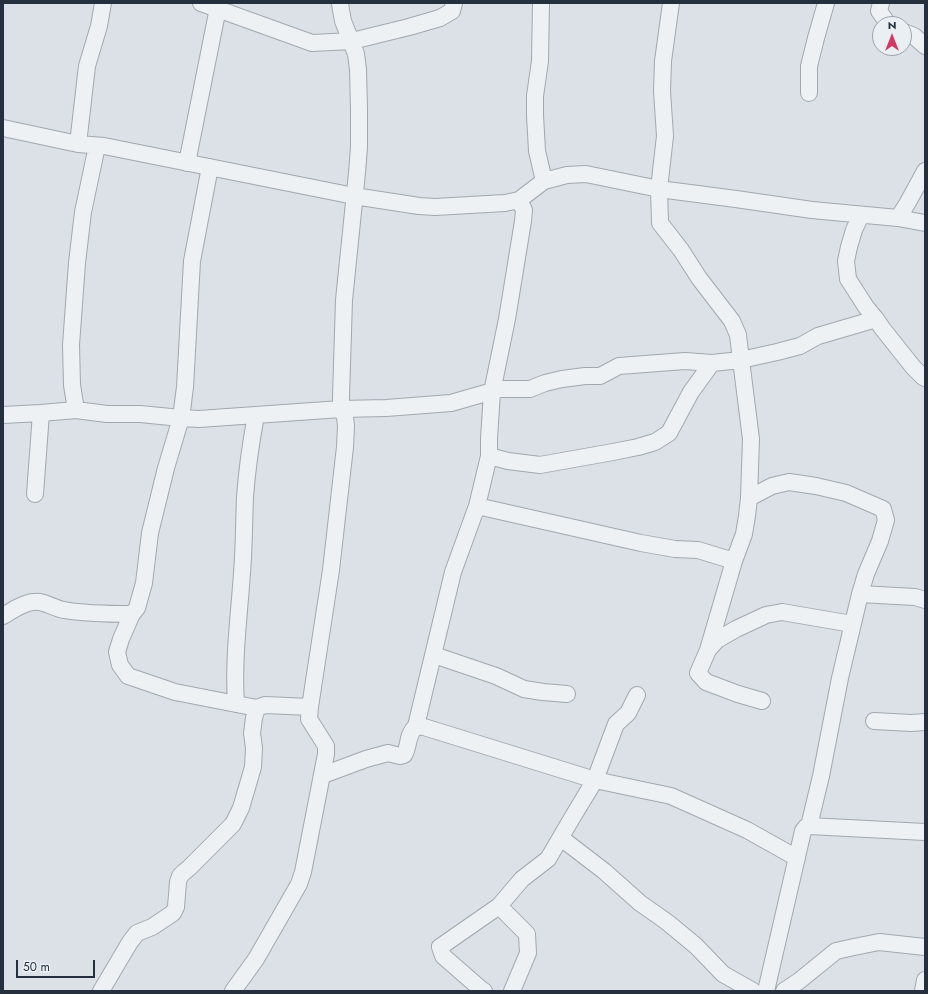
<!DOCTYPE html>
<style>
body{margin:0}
#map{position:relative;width:928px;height:994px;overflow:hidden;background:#dbe1e6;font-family:Jost,sans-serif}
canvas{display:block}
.frame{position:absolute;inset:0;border:4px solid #24303d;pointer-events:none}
.north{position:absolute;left:872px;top:16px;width:40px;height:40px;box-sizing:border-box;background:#eaeff4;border:1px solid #9ba3ab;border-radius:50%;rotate:0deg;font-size:11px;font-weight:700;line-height:16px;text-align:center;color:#24303d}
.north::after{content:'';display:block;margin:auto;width:14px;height:18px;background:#d33863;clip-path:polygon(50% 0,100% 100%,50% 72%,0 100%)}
.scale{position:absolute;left:16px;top:960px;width:79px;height:18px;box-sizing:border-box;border:2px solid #24303d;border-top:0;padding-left:5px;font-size:12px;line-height:14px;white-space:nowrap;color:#24303d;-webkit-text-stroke:3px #eaeff4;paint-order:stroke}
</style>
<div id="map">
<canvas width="928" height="994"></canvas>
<div class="frame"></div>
<div class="north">N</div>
<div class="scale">50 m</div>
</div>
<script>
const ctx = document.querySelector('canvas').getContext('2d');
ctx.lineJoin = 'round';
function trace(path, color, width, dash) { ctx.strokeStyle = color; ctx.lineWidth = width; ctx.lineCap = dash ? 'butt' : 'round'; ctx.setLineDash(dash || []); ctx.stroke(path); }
const minor = new Path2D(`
 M 201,3 L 312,43 L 352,41 L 409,27 L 440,18 L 452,11 L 454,3
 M 541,3 L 540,61 L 535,96 L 535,115 L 537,151 L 544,181
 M 671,3 L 663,61 L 662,91 L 665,136 L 659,189 L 660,223 L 681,250 L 699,278 L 732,321 L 738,335 L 741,360 L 751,439 L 749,498 L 747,516 L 744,534 L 734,561 L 708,650
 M 881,3 L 879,11 L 888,24
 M 904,32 L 914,36 L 925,46
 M 809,93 L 809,66 L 816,38 L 826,3
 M 3,128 L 78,144 L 104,146 L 354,196 L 419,206 L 435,207 L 505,203 L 519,200 L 544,181 L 567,175 L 586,174 L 659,189 L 736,199 L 812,210 L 898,218 L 925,223
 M 78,144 L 87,66 L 99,26 L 103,3
 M 187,163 L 219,3
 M 210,167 L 192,261 L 185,387 L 181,418 L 166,468 L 150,533 L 144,583 L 137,608 L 132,614 L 121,639 L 117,652 L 120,665 L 128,676 L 175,692 L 257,708
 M 861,215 L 854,230 L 849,247 L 846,261 L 848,279 L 866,307 L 876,319 L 882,328 L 913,367 L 923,377 L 925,378
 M 898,218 L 907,204 L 925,171
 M 76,410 L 72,385 L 71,345 L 77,263 L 83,212 L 97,146
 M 3,415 L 41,413 L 76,410 L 107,414 L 140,414 L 181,418 L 199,419 L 341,409 L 386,408 L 451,403 L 500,389 L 530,389 L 545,383 L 562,379 L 585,376 L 600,376 L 619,366 L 685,361 L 712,363
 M 489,456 L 489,438 L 492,392 L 507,319 L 523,221 L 524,210 L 519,200
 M 35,494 L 41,413
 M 749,498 L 772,486 L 789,482 L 816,486 L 846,493 L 883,509 L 886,520 L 880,541 L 866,574 L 860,594 L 840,678 L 821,776 L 809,826
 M 477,506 L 641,543 L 675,549 L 698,550 L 734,561
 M 860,594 L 915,597 L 925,600
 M 3,616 C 11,611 25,602 34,602 C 43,600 55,609 64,610 C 86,614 109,614 132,614
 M 434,655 L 496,676 L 524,689 L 543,692 L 567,694
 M 762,701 L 738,694 L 706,682 L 698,673 L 708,650 L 717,640 L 736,629 L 766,615 L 782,612 L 852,624
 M 236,704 C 233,660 239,617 242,573 C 244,548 244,522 245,497 C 247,469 251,442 256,415
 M 874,721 L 911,723 L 925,722
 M 416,726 L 453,572 L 477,506 L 489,456 L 508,461 L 540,465 L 613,452 L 638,447 L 655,442 L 669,433 L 691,392 L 712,363 L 741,360 L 777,352 L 800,346 L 818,336 L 876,319
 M 323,775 L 366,759 L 388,753 L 400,756 L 404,755 C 410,745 406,736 416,726 L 424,727 L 595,780 L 671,796 L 747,830 L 797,858
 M 561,838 L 604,871 L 640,903 L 667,922 L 696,946 L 723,974 L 753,991
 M 499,906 L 527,934 L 528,953 L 512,991
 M 101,991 L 130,942 L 137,933 L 152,927 L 173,913 L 176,907 L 178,882 L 180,876 L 184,872 L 189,868 L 233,824 L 241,808 L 253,767 L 254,748 L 252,733 L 254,718 L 257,708 L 265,705 L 310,707
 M 233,991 L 256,959 L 299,884 L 303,872 L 326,754 L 326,746 L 309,719 L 310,707 L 331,570 L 345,447 L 346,426 L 345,417 L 341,409 L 341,397 L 344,300 L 357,173 L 359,147 L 359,110 L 358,69 L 356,54 L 343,21 L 341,10 L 340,3
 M 484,991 L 482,990 L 443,956 L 440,947 L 499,906 L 522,879 L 548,859 L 572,818 L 595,780 L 616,724 L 628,713 L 637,695
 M 766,991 L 803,831 L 806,827 L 809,826 L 925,832
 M 784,991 L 799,981 L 836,951 L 854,947 L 879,942 L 925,947
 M 923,991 L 925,980`);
trace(minor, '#a0a8b0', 18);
trace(minor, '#eef1f4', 16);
</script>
